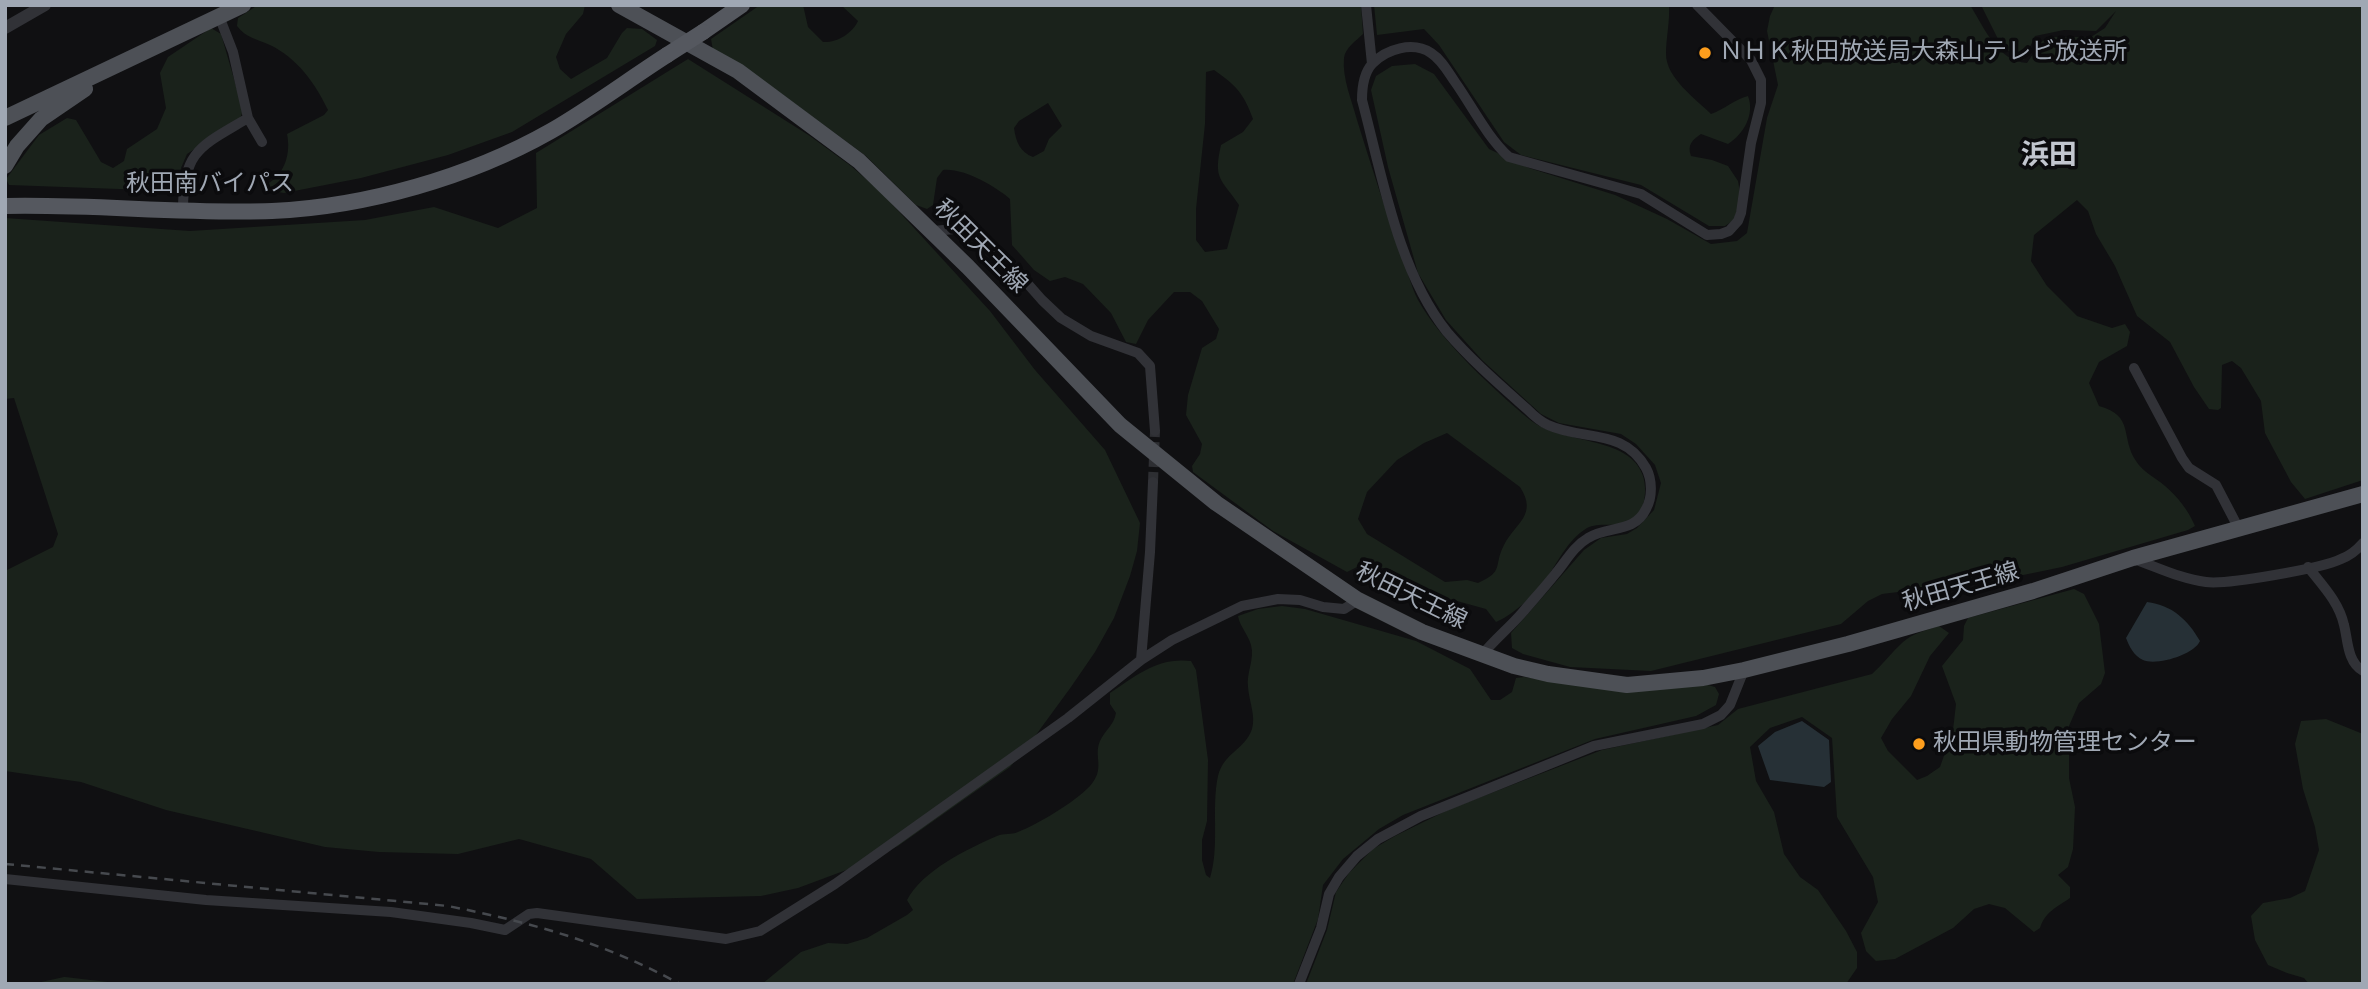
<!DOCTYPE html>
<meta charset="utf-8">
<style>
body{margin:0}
#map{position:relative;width:2368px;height:989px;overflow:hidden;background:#101012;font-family:"Varela Round",sans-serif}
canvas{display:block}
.frame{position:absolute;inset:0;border:7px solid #a0a8b4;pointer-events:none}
</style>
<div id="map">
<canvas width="2368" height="989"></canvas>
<div class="frame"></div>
</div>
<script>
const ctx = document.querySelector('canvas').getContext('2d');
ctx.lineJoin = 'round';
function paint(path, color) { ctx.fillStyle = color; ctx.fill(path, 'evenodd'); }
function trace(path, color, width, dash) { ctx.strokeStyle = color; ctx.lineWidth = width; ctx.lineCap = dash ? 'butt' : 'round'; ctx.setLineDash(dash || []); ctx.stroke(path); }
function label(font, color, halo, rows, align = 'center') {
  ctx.font = font + ' "Varela Round","Noto Sans JP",sans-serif'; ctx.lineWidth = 7; ctx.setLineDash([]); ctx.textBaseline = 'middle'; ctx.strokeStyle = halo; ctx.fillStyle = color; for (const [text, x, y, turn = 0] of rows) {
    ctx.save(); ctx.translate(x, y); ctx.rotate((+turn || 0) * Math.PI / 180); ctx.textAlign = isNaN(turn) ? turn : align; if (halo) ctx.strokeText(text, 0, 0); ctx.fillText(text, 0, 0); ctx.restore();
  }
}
paint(new Path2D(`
 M 258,5 L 585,5 L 583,14 L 566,34 L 556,57 L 560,69 L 571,79 L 607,58 L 622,33 L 627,28 L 642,29 L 657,40 L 655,46 L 512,132 L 448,155 L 361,178 L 284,193 L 267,190 L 269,183 C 285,173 291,153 287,134 L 324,115 L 328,110 C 315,83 297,58 270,45 C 257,39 246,38 237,26 L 238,18 Z
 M 760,5 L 803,5 L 808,27 L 823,42 C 836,43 852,34 858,21 L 841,5 L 1361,5 L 1363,34 C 1357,40 1345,48 1344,58 C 1342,78 1352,101 1357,120 C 1371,165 1385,210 1402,255 C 1407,270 1411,286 1418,300 C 1441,341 1493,389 1529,419 C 1560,445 1630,435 1643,476 C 1647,489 1646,510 1633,520 C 1621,529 1600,521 1587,528 C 1567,540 1557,564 1544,582 C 1536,594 1510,617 1496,622 L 1486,609 L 1428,593 L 1390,569 L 1361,565 L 1347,572 L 1273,531 L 1193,472 L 1192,466 L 1200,454 L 1202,444 L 1186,415 L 1188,395 L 1202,348 L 1216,339 L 1219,329 L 1202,301 L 1190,292 L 1174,292 L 1148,320 L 1136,344 L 1126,342 L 1111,313 L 1083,284 L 1065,277 L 1050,281 L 1034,270 L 1012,245 L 1010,199 C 995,186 964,168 943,170 L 937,178 L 933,205 L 927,209 L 916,205 L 866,156 L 775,89 L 713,50 L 711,39 ZM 1214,70 C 1236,85 1244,94 1253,119 L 1243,132 L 1221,145 C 1213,180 1221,178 1239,205 L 1227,249 L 1205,252 L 1196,240 L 1196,209 L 1205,124 L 1206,72 ZM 1048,103 L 1062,126 L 1049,139 L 1044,151 L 1033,157 C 1020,152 1016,142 1014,128 L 1019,121 ZM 1447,433 L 1520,487 C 1538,515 1516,522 1504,545 C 1493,566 1505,571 1478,583 L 1467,580 L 1445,582 L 1367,534 L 1358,519 L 1367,492 L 1397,460 L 1424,443 Z
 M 1374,5 L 1669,5 C 1670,22 1666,38 1666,54 C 1666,78 1696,99 1711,114 C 1725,109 1735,99 1748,96 C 1755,114 1744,134 1728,144 L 1701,134 C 1692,140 1687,145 1691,156 L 1712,160 L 1728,166 L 1738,181 L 1741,198 L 1734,220 L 1725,226 L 1709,226 L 1641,185 L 1521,155 L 1504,142 L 1439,45 L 1424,29 L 1377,35 Z
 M 1775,5 L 1970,5 C 1984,27 1997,61 2027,63 L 2041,42 L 2050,37 L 2091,37 L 2105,28 L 2116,11 L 2096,31 L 2064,30 L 2035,36 L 2024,60 L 2002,47 L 1981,5 L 2363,5 L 2363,480 L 2305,499 L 2291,482 L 2265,433 L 2261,401 L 2241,368 L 2232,361 L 2222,365 L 2221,408 L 2218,410 L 2209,409 L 2194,387 L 2170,342 L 2137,316 L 2115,266 L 2096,234 L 2088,211 L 2077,200 L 2034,235 L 2031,261 L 2047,286 L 2077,316 L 2112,328 L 2125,324 L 2130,332 L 2127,346 L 2099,362 L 2089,383 L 2099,406 C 2135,416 2120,437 2136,461 C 2143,472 2156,478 2165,486 C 2178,497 2188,510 2195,526 L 2188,530 L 2062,567 L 2004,579 L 1882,594 L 1868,601 L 1841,624 L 1651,671 L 1570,667 L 1523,654 L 1512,648 L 1511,633 L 1584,550 L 1601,538 L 1627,534 L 1637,528 L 1654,510 L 1661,483 L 1655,465 L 1636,444 L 1621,434 L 1559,423 L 1541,414 L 1482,360 L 1446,320 L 1418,273 L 1388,167 L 1371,90 L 1376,76 L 1392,66 L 1415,64 L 1434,74 L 1489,149 L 1529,168 L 1615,195 L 1667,219 L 1711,244 L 1737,241 L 1747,233 L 1767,118 L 1778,85 L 1767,31 L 1770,16 Z
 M 211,28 L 221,34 L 243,110 L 240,119 L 187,154 L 181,168 L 178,189 L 174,191 L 9,185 L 6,179 L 39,135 L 67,118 L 76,120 L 101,162 L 113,168 L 124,161 L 127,149 L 157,129 L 166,108 L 160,73 L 168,57 Z
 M 688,59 L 810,136 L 851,166 L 882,193 L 990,311 L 1035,370 L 1105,450 L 1140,523 L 1137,551 L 1130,576 L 1114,618 L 1095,652 L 1071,687 L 1030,743 L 1010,767 L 898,846 L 849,869 L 798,888 L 761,896 L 637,899 L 591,859 L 519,839 L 458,854 L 379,852 L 325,847 L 166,810 L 81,782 L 5,771 L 5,571 L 53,547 L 58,534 L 14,398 L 5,399 L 5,218 L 190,231 L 365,220 L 434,207 L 498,228 L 537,208 L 536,153 Z
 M 2074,589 L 2084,594 L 2099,624 L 2105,673 L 2101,684 L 2079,703 L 2069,726 L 2069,778 L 2075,807 L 2073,849 L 2068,867 L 2058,875 L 2070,887 L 2070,898 C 2057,907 2045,912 2040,928 L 2034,932 L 2005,908 L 1989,904 L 1974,909 L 1953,928 L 1895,959 L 1876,961 L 1866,951 L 1861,933 L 1878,902 L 1873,877 L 1837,817 L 1832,738 L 1802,717 L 1770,728 L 1750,747 L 1756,781 L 1774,812 L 1784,854 L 1800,877 L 1818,890 L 1846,931 L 1857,952 L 1857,968 L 1846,984 L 1306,984 L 1327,930 L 1336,892 L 1349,873 L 1373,849 L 1395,836 L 1450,809 L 1602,750 L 1718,725 L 1738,709 L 1872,674 C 1883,664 1892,652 1903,642 C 1913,633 1927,630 1939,626 L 1949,633 L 1930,656 L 1911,696 L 1892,719 L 1881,738 L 1888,751 L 1917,780 L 1927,776 L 1940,767 L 1953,730 L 1956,704 L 1942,666 L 1963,640 L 1964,626 L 1968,618 Z
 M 1282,606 L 1305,609 L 1416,641 L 1470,669 L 1491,700 L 1500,700 L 1512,692 L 1516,678 L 1524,677 L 1613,690 L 1704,684 L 1715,687 L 1719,694 L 1716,705 L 1696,716 L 1595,739 L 1403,815 L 1379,829 L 1343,859 L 1323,885 L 1318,919 L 1293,984 L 762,984 L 801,952 L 828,943 L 847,944 L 867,938 L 907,915 L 913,910 L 907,900 C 922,871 967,849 997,836 C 1004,833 1011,835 1018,832 C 1038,824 1075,802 1090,786 C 1106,768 1093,757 1100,741 C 1105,730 1114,725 1116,713 L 1110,704 L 1110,693 C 1137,675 1158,657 1191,661 L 1196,670 L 1208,760 L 1207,821 L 1202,840 L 1202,860 L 1206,875 L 1210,878 C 1220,847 1211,808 1218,776 C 1224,752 1245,750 1252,729 C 1256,716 1249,701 1248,687 C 1246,673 1255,659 1251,645 C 1248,634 1240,627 1238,616 L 1258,609 Z
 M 2326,719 L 2363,734 L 2363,984 L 2309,984 L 2304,978 L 2287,973 L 2268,965 L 2255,940 L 2251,916 L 2263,903 L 2290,898 L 2305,891 L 2319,850 L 2315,827 L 2303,789 L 2295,744 L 2301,721 Z
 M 64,977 L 65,977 L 125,984 L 32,984 Z`), '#1a221b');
paint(new Path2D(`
 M 2147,602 C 2172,605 2188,620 2200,641 C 2194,655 2156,666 2143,660 C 2134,656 2129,646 2126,638 Z
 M 1802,721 L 1829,740 L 1831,782 L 1824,787 L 1770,780 L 1758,746 L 1775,732 Z`), '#263036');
trace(new Path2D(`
 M 1153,482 L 1155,431`), '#2d2e32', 10, [10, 5]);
trace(new Path2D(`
 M 1366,5 L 1372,64
 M 219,16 L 233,52 L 248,118 L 262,142
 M 183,210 C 183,150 201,146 248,118
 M 933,231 L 966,228 L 1005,258 L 1042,300 L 1061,318 L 1091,336 L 1138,353 L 1150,366 L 1155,431
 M 2134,368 L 2182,458 L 2189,468 L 2216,485 L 2239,529
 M 2134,559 C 2157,567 2181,579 2206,582 C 2227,585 2323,568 2341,559 C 2349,556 2357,550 2363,543
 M 2308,567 C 2322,585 2339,602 2344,625 C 2348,640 2347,662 2363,671
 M 1482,655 C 1494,640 1509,628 1522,613 C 1533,600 1545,587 1556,573 C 1566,561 1574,546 1588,538 C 1608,525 1634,534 1646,509 C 1653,497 1652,479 1646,468 C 1624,428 1583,441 1548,425 C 1541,422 1533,415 1527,409 C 1500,385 1471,360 1447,332 C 1398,271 1382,175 1362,100 C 1362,88 1363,74 1372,64 C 1386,49 1413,41 1431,53 C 1442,60 1448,72 1455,82 C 1472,106 1487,137 1509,157 L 1641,194 L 1707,235 L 1721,234 L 1729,231 L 1738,221 L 1741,213 L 1751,143 L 1761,103 L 1761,80 L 1751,60 L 1697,5
 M 1141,660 L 1150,552 L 1153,482
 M 5,879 L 206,900 L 391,912 L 471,923 L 505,930 L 529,914 L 537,913 L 726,939 L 760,931 L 835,884 L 1068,718 L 1141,660 L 1172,640 L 1242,606 L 1278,599 L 1300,600 L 1323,607 L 1344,609 L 1358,600
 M 1299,984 L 1321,928 L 1329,894 L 1339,877 L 1357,856 L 1378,839 L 1421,816 L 1594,746 L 1703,724 L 1721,715 L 1730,705 L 1744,670`), '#313237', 10);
trace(new Path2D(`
 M 5,28 L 45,5`), '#313237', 12);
trace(new Path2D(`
 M 619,5 L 738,71 L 859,161 L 968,267 L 1120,425 L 1216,503 L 1358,600 L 1422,632 L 1514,666 L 1548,674 L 1627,685 L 1703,678 L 1744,670 L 1848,644 L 2033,591 L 2133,558 L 2363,494
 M 5,118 L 243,5
 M 5,166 L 17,146 L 41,119 L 85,89`), '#4d5056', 16);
trace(new Path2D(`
 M 703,32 L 742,5
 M 5,206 C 94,204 183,214 272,211 C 365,207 470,177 551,131 C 591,108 628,80 667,55`), '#55585f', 16);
trace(new Path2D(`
 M 5,864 L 448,906 C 533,923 603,942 680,984`), '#46494e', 2.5, [9, 7]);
trace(new Path2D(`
 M 667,55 L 703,32`), '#55585f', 16);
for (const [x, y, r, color] of [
 [1705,53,7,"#fd9e1d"],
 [1919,744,7,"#fd9e1d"]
]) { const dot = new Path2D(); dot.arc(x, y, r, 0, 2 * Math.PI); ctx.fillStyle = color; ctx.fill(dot); trace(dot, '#0b0b0d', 2.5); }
label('24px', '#a0a8b4', '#0b0b0d', [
 ["ＮＨＫ秋田放送局大森山テレビ放送所",1719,53],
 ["秋田県動物管理センター",1933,744]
], 'left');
label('24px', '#a0a8b4', '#0b0b0d', [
 ["秋田南バイパス",210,185],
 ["秋田天王線",980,247,45],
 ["秋田天王線",1961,588,-16],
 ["秋田天王線",1411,597,26]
]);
label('bold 28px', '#c2c6cf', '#0b0b0d', [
 ["浜田",2049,157]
]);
</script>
